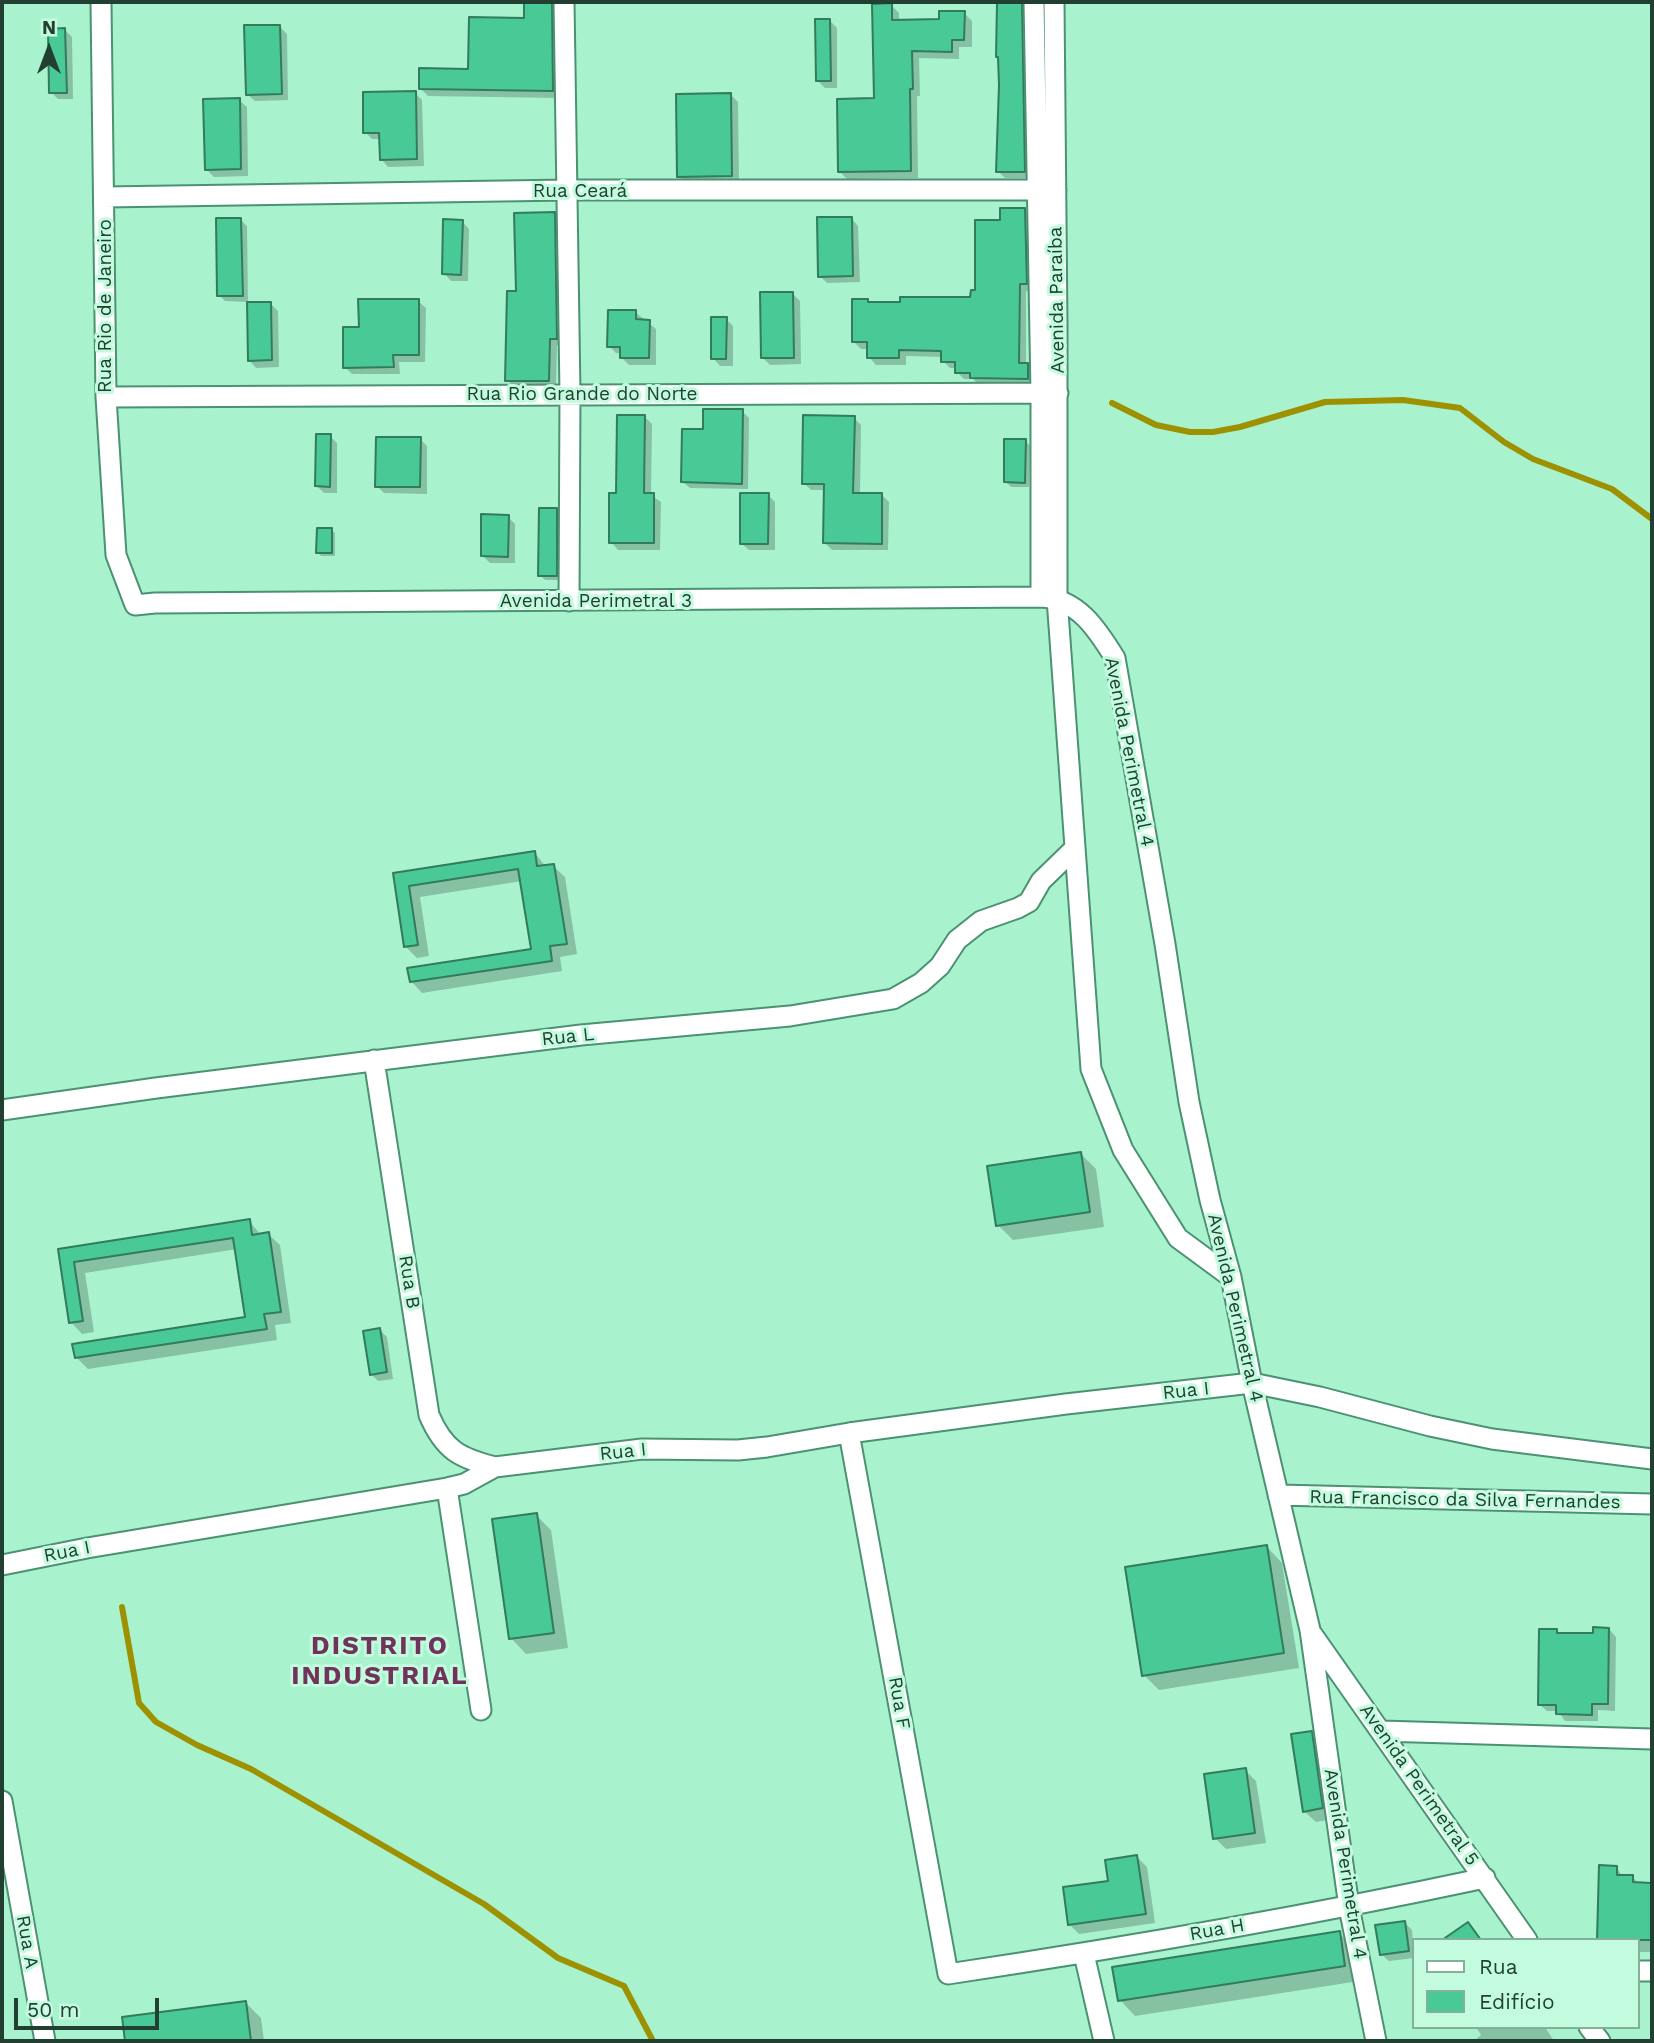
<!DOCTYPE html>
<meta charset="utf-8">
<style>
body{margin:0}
#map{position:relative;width:1654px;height:2043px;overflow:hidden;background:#a8f2ce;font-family:"Work Sans",sans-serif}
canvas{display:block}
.frame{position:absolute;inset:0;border:4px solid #224032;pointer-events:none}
.legend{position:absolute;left:1412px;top:1938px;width:228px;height:91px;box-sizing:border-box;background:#c2fbde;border:2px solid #82b099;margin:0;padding:9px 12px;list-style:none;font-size:21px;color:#224032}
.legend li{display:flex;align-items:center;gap:14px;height:35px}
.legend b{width:35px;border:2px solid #82b099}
.north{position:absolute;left:14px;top:14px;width:70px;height:70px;-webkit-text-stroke:5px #c2fbde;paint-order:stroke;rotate:0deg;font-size:19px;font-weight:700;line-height:28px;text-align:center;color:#224032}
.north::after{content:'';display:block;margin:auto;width:24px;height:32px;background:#224032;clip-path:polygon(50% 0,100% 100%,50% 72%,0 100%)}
.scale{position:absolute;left:14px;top:1998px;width:145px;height:32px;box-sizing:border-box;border:4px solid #224032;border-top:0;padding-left:9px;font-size:21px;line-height:24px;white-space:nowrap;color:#224032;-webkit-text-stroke:5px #c2fbde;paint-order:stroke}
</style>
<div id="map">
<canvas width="1654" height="2043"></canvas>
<div class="frame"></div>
<ul class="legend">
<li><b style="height:9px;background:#fff"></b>Rua</li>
<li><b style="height:19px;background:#49c995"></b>Edifício</li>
</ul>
<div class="north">N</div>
<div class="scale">50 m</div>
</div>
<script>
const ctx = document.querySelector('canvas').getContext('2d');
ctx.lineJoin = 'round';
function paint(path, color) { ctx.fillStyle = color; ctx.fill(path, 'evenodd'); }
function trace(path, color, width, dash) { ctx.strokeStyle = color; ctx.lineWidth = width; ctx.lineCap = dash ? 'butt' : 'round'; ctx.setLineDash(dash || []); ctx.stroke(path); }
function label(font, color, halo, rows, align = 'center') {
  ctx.font = font + ' "Work Sans",sans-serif'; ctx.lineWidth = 6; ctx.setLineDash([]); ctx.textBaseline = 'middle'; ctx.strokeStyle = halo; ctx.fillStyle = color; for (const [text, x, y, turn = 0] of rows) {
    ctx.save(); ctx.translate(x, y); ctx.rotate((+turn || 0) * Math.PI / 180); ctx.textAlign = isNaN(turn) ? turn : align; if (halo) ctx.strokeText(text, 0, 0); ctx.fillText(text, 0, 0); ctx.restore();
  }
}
paint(new Path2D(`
 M 1021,3 L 1028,10 L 1031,178 L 1005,178 L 998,171 Z
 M 551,5 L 558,12 L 560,98 L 428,96 L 421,89 L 470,70 L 526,20 Z
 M 891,5 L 899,13 L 899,22 L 941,20 L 964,13 L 972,21 L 972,47 L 959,47 L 959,59 L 919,58 L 920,96 L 917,96 L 918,178 L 847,179 L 839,171 L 876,100 Z
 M 829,20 L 837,28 L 837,88 L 825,88 L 818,81 Z
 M 280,27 L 287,34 L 288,100 L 255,101 L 247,94 Z
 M 65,30 L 72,37 L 73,99 L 58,99 L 51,92 Z
 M 415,93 L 422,100 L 424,166 L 388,167 L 381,159 L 381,139 L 372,139 L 365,132 Z
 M 731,95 L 738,102 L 739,183 L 686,184 L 679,176 Z
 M 239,100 L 247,107 L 248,176 L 214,177 L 206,169 Z
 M 1025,210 L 1032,217 L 1033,291 L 1026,291 L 1026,365 L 1035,372 L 1035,385 L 979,385 L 973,379 L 964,379 L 957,372 L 957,368 L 950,368 L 943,361 L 943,357 L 906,356 L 906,365 L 876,365 L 869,357 L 869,349 L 861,349 L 853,341 L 867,301 L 870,304 L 972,299 L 977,292 L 1001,222 Z
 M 554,214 L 561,221 L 563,345 L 557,345 L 556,388 L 514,387 L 507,380 L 518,293 Z
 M 851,218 L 858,226 L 860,282 L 827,283 L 820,276 Z
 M 240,219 L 247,226 L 248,302 L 225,301 L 219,295 Z
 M 462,221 L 469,229 L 468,281 L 451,281 L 444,273 Z
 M 792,293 L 800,301 L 801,364 L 770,365 L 763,358 Z
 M 418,301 L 426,308 L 425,362 L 399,362 L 400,374 L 352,374 L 345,367 L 360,328 Z
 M 271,304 L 278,311 L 279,367 L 256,368 L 249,360 Z
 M 635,312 L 656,329 L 656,365 L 629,365 L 621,357 L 621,353 L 616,353 L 609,346 Z
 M 726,319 L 733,326 L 733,366 L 720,366 L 713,358 Z
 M 742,411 L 749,418 L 748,489 L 690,488 L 683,482 L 705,431 Z
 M 645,417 L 652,424 L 651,495 L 661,502 L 660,550 L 618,550 L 611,542 L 617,494 Z
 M 854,418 L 861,425 L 860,495 L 882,495 L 889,502 L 888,550 L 832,550 L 825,543 L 826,490 L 811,490 L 804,483 Z
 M 330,436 L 337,443 L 337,493 L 324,493 L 317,486 Z
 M 420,439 L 427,446 L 427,494 L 384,493 L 377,486 Z
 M 1025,440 L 1030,446 L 1029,487 L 1011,487 L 1006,482 Z
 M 768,495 L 775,502 L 775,550 L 749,550 L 741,543 Z
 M 556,510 L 561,514 L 561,580 L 545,580 L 540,575 Z
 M 508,517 L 515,524 L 515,563 L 490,563 L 482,555 Z
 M 331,530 L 335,533 L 335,556 L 321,556 L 318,553 Z
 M 535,853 L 546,867 L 553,866 L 565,877 L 577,954 L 560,957 L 562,971 L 422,993 L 411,981 L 533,950 L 522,881 L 420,897 L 429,956 L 417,958 L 406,947 L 395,874 Z
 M 1081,1154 L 1096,1169 L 1104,1227 L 1013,1240 L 998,1225 Z
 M 249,1221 L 261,1235 L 268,1234 L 280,1245 L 291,1323 L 275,1325 L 277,1340 L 88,1369 L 76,1357 L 247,1319 L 237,1249 L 85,1273 L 94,1332 L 82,1334 L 71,1322 L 60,1250 Z
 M 380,1330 L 387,1337 L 393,1379 L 378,1381 L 371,1374 Z
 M 536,1515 L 551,1530 L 568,1648 L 526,1654 L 511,1638 Z
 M 1267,1547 L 1282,1563 L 1299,1668 L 1159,1690 L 1144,1675 Z
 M 1609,1629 L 1616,1637 L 1615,1711 L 1598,1710 L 1598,1721 L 1565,1721 L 1558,1711 L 1547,1711 L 1539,1704 L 1557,1631 L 1560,1634 L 1594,1635 Z
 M 1311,1733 L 1322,1744 L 1333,1819 L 1316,1822 L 1304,1811 Z
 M 1245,1770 L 1256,1781 L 1266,1843 L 1226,1849 L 1215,1838 Z
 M 1137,1857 L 1147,1867 L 1155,1923 L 1079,1934 L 1069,1924 Z
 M 1616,1867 L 1623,1877 L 1632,1877 L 1640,1884 L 1652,1884 L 1652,1952 L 1638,1952 L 1638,1940 L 1599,1939 Z
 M 1404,1922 L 1412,1930 L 1414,1958 L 1389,1961 L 1381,1954 Z
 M 1339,1933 L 1354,1948 L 1359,1981 L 1135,2016 L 1120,2000 Z
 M 246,2003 L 261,2018 L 264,2041 L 127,2041 L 124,2018 Z
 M 1476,2027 L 1545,2027 L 1554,2041 L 1474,2041 L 1481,2035 Z`), '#0003');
trace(new Path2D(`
 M 1112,403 L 1156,425 L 1190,432 L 1213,432 L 1240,427 L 1325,402 L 1403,400 L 1460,408 L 1504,442 L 1533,459 L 1612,489 L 1652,519
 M 122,1607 L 139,1703 L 156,1722 L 197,1745 L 251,1769 L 484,1904 L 558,1958 L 624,1986 L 653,2041`), '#9e9101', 6);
const building = new Path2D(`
 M 997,2 L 1022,2 L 1025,172 L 996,172 L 999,85 L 998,57 L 996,57 Z
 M 524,3 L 552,3 L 553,91 L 419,89 L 419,68 L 468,69 L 469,17 L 524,18 Z
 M 892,3 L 892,20 L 939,19 L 939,11 L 965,11 L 964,40 L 952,40 L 952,52 L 912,51 L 913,89 L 910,89 L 911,171 L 838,172 L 837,99 L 874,98 L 872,4 Z
 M 815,19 L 830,19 L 831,81 L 816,81 Z
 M 244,25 L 280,25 L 282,94 L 246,95 Z
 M 65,28 L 67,93 L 49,93 L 48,29 Z
 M 416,91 L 417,159 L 380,160 L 379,133 L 363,133 L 363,92 Z
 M 731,93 L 732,176 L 677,177 L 676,94 Z
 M 240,98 L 241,169 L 205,170 L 203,99 Z
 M 1000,208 L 1025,208 L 1027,284 L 1020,284 L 1019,363 L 1028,363 L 1028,379 L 970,378 L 970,373 L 955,373 L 955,362 L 941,362 L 941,351 L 899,350 L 899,358 L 867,358 L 867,342 L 852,342 L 852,299 L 868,299 L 868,302 L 900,302 L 900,297 L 970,297 L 971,290 L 975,290 L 975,220 L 1000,220 Z
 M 555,212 L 557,339 L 550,339 L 549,381 L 505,381 L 507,291 L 516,291 L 514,213 Z
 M 817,217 L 852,217 L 853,276 L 818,277 Z
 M 216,218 L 241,218 L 243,296 L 217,296 Z
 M 443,219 L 463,220 L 461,275 L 442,274 Z
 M 760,292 L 793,292 L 794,358 L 761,358 Z
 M 358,299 L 419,299 L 419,355 L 393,355 L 394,367 L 343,368 L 343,327 L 359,327 Z
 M 247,302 L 271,302 L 272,360 L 248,361 Z
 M 608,310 L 636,310 L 636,319 L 650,320 L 649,358 L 620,358 L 620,347 L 607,347 Z
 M 711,317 L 727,317 L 726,359 L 711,359 Z
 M 703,409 L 743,409 L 742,484 L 681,482 L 682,429 L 703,429 Z
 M 617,415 L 645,415 L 644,493 L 654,493 L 654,543 L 609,543 L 609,493 L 616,493 Z
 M 803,415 L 855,416 L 853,493 L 882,493 L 882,544 L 823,543 L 824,484 L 802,484 Z
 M 316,434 L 331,434 L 330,487 L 315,486 Z
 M 376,437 L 421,437 L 420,487 L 375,487 Z
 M 1004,439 L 1026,439 L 1025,483 L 1004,482 Z
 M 740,493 L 769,493 L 768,544 L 740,544 Z
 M 539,508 L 557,508 L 557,576 L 538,576 Z
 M 481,514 L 509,515 L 508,557 L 481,556 Z
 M 317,528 L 332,528 L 332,553 L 316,553 Z
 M 535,851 L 537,866 L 554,864 L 567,944 L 550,946 L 552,961 L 410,982 L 407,968 L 531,949 L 518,869 L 409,886 L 418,945 L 404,947 L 393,873 Z
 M 1081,1152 L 1090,1212 L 996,1226 L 987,1166 Z
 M 250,1219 L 252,1235 L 269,1232 L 281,1312 L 264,1314 L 267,1329 L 75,1358 L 72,1344 L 245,1317 L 233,1238 L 74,1262 L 83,1321 L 69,1323 L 58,1249 Z
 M 380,1328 L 387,1372 L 370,1375 L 363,1331 Z
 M 537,1513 L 554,1633 L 509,1639 L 492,1519 Z
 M 1267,1545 L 1284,1653 L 1142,1676 L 1125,1567 Z
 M 1593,1627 L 1609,1628 L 1608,1704 L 1592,1704 L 1592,1715 L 1556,1714 L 1556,1705 L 1538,1705 L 1539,1629 L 1557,1629 L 1557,1633 L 1593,1633 Z
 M 1312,1731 L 1323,1808 L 1303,1812 L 1291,1734 Z
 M 1246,1768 L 1255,1833 L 1213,1839 L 1204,1774 Z
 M 1137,1855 L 1146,1914 L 1068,1925 L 1063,1887 L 1108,1881 L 1105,1860 Z
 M 1599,1865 L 1617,1866 L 1617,1875 L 1633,1875 L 1633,1882 L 1651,1883 L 1651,1940 L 1597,1940 Z
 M 1405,1921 L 1409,1951 L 1380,1955 L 1375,1925 Z
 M 1468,1922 L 1481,1940 L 1442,1940 Z
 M 1340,1931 L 1345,1966 L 1118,2001 L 1112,1967 Z
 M 246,2001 L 251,2041 L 125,2041 L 122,2017 Z`);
paint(building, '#49c995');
trace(building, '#327b5c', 2);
const minor = new Path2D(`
 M 101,2 L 106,397 L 116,555 L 135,605 L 155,603 L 1041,597 C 1078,599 1097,629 1115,658 L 1165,944 L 1189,1102 L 1210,1200 L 1231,1277 L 1252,1383 L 1310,1630 L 1349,1907 L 1376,2041
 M 564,2 L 570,394 L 569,601
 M 1034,2 L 1041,393 L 1041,597
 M 1054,2 L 1057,328 L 1057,598 L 1091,1069 L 1123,1150 L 1178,1238 L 1231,1277
 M 105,197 L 568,190 L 1056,190
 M 106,397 L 1058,393
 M 374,1060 L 429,1415 C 444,1450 459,1458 495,1467
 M 2,1110 L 156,1088 L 581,1035 L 790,1016 L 893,999 L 921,983 L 940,966 L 957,940 L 981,921 L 1018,908 L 1029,902 L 1041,881 L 1075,848
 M 849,1433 L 948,1974 C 1128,1947 1307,1916 1485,1878
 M 447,1488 L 481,1710
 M 1278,1495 L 1652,1504
 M 2,1565 L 87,1548 L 447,1488 L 464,1484 L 495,1467 L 642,1449 L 738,1450 L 767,1447 L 849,1433 L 1066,1404 L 1252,1383 L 1320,1397 L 1430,1426 L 1492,1439 L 1652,1459
 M 1312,1634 L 1527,1940
 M 1381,1731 L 1652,1739
 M 2,1801 L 45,2041
 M 1084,1954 L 1104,2041
 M 1638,1971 L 1652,1971
 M 1589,2027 L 1600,2041`);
trace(minor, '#4a9272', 23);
trace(minor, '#fff', 19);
label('19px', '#224032', '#c2fbde', [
 ["Rua Ceará",580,191],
 ["Avenida Paraíba",1057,300,-91],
 ["Rua Rio de Janeiro",105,306,-90],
 ["Rua Rio Grande do Norte",582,394],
 ["Avenida Perimetral 3",596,601],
 ["Avenida Perimetral 4",1129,752,79],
 ["Rua L",568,1037,-6],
 ["Rua B",409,1282,81],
 ["Avenida Perimetral 4",1235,1308,77],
 ["Rua I",1186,1391,-6],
 ["Rua I",623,1452,-6],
 ["Rua Francisco da Silva Fernandes",1465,1500,1],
 ["Rua I",67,1552,-11],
 ["Rua F",899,1703,80],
 ["Avenida Perimetral 5",1419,1785,55],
 ["Avenida Perimetral 4",1345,1864,81],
 ["Rua H",1217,1930,-10],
 ["Rua A",27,1942,80]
]);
ctx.letterSpacing = '2px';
label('bold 26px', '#70335a', '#c2fbde', [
 ["DISTRITO",380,1646],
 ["INDUSTRIAL",380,1676]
]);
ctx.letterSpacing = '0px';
</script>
